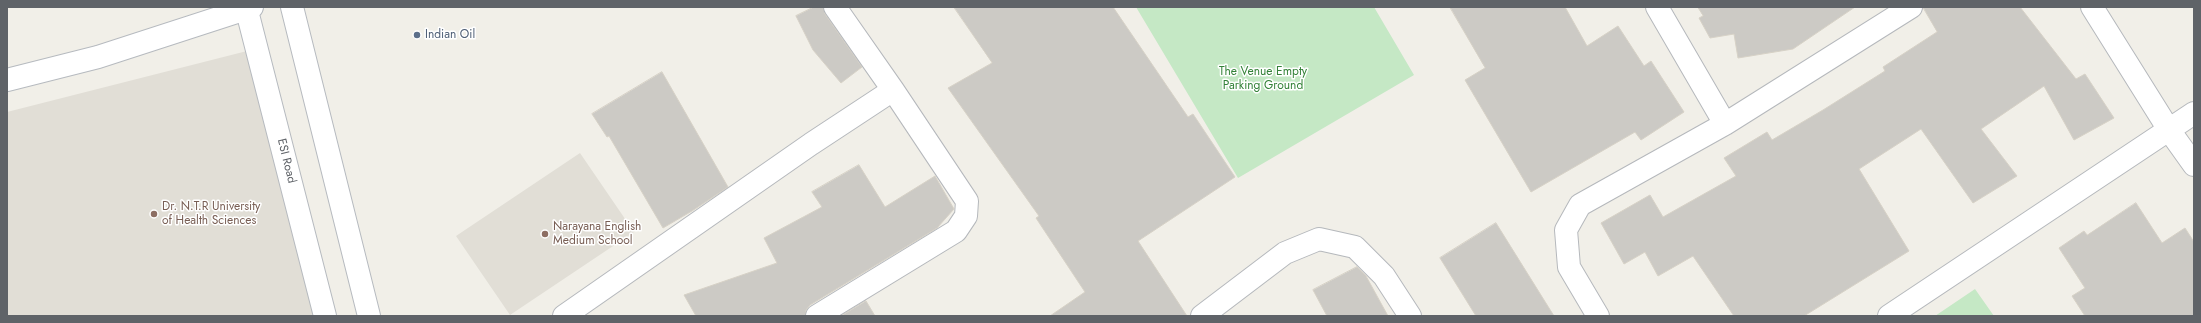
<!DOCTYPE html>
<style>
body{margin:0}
#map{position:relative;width:2201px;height:323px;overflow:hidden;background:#f1efe8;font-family:Jost,sans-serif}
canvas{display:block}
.frame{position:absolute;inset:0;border:8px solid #5f6368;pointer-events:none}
</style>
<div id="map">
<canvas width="2201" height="323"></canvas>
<div class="frame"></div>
</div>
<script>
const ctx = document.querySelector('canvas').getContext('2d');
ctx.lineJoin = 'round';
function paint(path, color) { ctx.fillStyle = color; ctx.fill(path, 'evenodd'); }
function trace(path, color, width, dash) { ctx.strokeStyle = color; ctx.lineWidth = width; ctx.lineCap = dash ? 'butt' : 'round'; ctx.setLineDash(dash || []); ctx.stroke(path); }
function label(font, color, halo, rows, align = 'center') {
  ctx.font = font + ' Jost,sans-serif'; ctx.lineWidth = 3; ctx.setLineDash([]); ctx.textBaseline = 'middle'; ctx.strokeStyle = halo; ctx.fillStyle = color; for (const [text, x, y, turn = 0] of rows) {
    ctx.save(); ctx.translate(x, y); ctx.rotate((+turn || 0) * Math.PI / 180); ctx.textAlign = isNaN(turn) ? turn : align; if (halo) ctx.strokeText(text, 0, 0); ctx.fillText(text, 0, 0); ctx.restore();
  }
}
paint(new Path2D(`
 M 247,51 L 336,316 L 7,316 L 7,112 Z
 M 580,153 L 634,232 L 510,315 L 456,236 Z`), '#e1ded6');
paint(new Path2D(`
 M 1136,7 L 1374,7 L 1414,75 L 1238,178 Z
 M 1975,289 L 1994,316 L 1935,316 Z`), '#c5e8c5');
const building = new Path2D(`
 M 814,7 L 823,7 L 825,14 L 862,67 L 841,83 L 813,50 L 796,16 Z
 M 954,7 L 1113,7 L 1188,117 L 1193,114 L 1235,177 L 1138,241 L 1187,316 L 1050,316 L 1085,292 L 1036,218 L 1039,216 L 948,88 L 992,63 Z
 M 1450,7 L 1565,7 L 1587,46 L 1618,26 L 1644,66 L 1651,61 L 1684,112 L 1641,140 L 1635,132 L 1531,192 L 1465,80 L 1485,68 Z
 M 1698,7 L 1855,7 L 1793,49 L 1738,58 L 1734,34 L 1710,38 L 1699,18 L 1703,16 Z
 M 1923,7 L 2020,7 L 2076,79 L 2085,74 L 2114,118 L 2074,140 L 2044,86 L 1981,129 L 2017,176 L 1973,203 L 1921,129 L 1859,169 L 1909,251 L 1804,316 L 1734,316 L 1693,256 L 1658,276 L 1645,252 L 1624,264 L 1601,223 L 1650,195 L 1663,217 L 1736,176 L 1724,158 L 1767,132 L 1772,140 L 1823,110 L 1885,71 L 1883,67 L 1937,32 Z
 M 662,72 L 728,187 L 692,211 L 663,228 L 609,136 L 607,137 L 592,114 Z
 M 859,165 L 885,207 L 935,176 L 954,209 L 937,228 L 810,305 L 806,310 L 805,316 L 696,316 L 684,295 L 777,263 L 764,238 L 822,207 L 812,192 Z
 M 2136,203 L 2162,243 L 2185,228 L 2194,242 L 2194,316 L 2085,316 L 2072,296 L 2085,288 L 2059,248 L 2084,231 L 2087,235 Z
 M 1496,223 L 1554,316 L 1476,316 L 1440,258 Z
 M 1357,267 L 1366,276 L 1388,316 L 1327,316 L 1313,290 Z
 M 866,301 L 875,316 L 841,316 Z`);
paint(building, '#cccac5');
trace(building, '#d6d1c6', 1);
const street = new Path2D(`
 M 1657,7 L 1725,124
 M 2092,7 L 2169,130 L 2194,165
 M 564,316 L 811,144 L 893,90
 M 817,316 L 956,231 L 966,216 L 967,201 L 893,90 L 835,7
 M 1202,316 L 1285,253 L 1319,239 L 1355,247 L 1384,276 L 1410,316
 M 1598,316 L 1569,267 L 1566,230 L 1580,205 L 1725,124 L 1911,7
 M 1889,316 L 2194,113`);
const secondary = new Path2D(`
 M 246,7 L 325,316
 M 292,7 L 369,316
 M 7,80 L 98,57 L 252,7`);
trace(street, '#b5b8bc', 24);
trace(secondary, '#b6babf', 24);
trace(street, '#fff', 22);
trace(secondary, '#fff', 22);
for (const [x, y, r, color] of [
 [417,35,4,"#5c6f8a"],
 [154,214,4,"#8d6e63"],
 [545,234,4,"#8d6e63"]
]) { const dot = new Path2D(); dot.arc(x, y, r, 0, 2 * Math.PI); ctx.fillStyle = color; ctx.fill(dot); trace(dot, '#fff', 1.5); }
label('12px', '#4e5e75', '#fff', [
 ["Indian Oil",425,35]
], 'left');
label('12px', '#348238', '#fff', [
 ["The Venue Empty",1263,72],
 ["Parking Ground",1263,86]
]);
label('12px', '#5f6368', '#fff', [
 ["ESI Road",286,161,76]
]);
label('12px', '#785e54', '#fff', [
 ["Dr. N.T.R University",162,207],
 ["of Health Sciences",162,221],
 ["Narayana English",553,227],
 ["Medium School",553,241]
], 'left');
</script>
